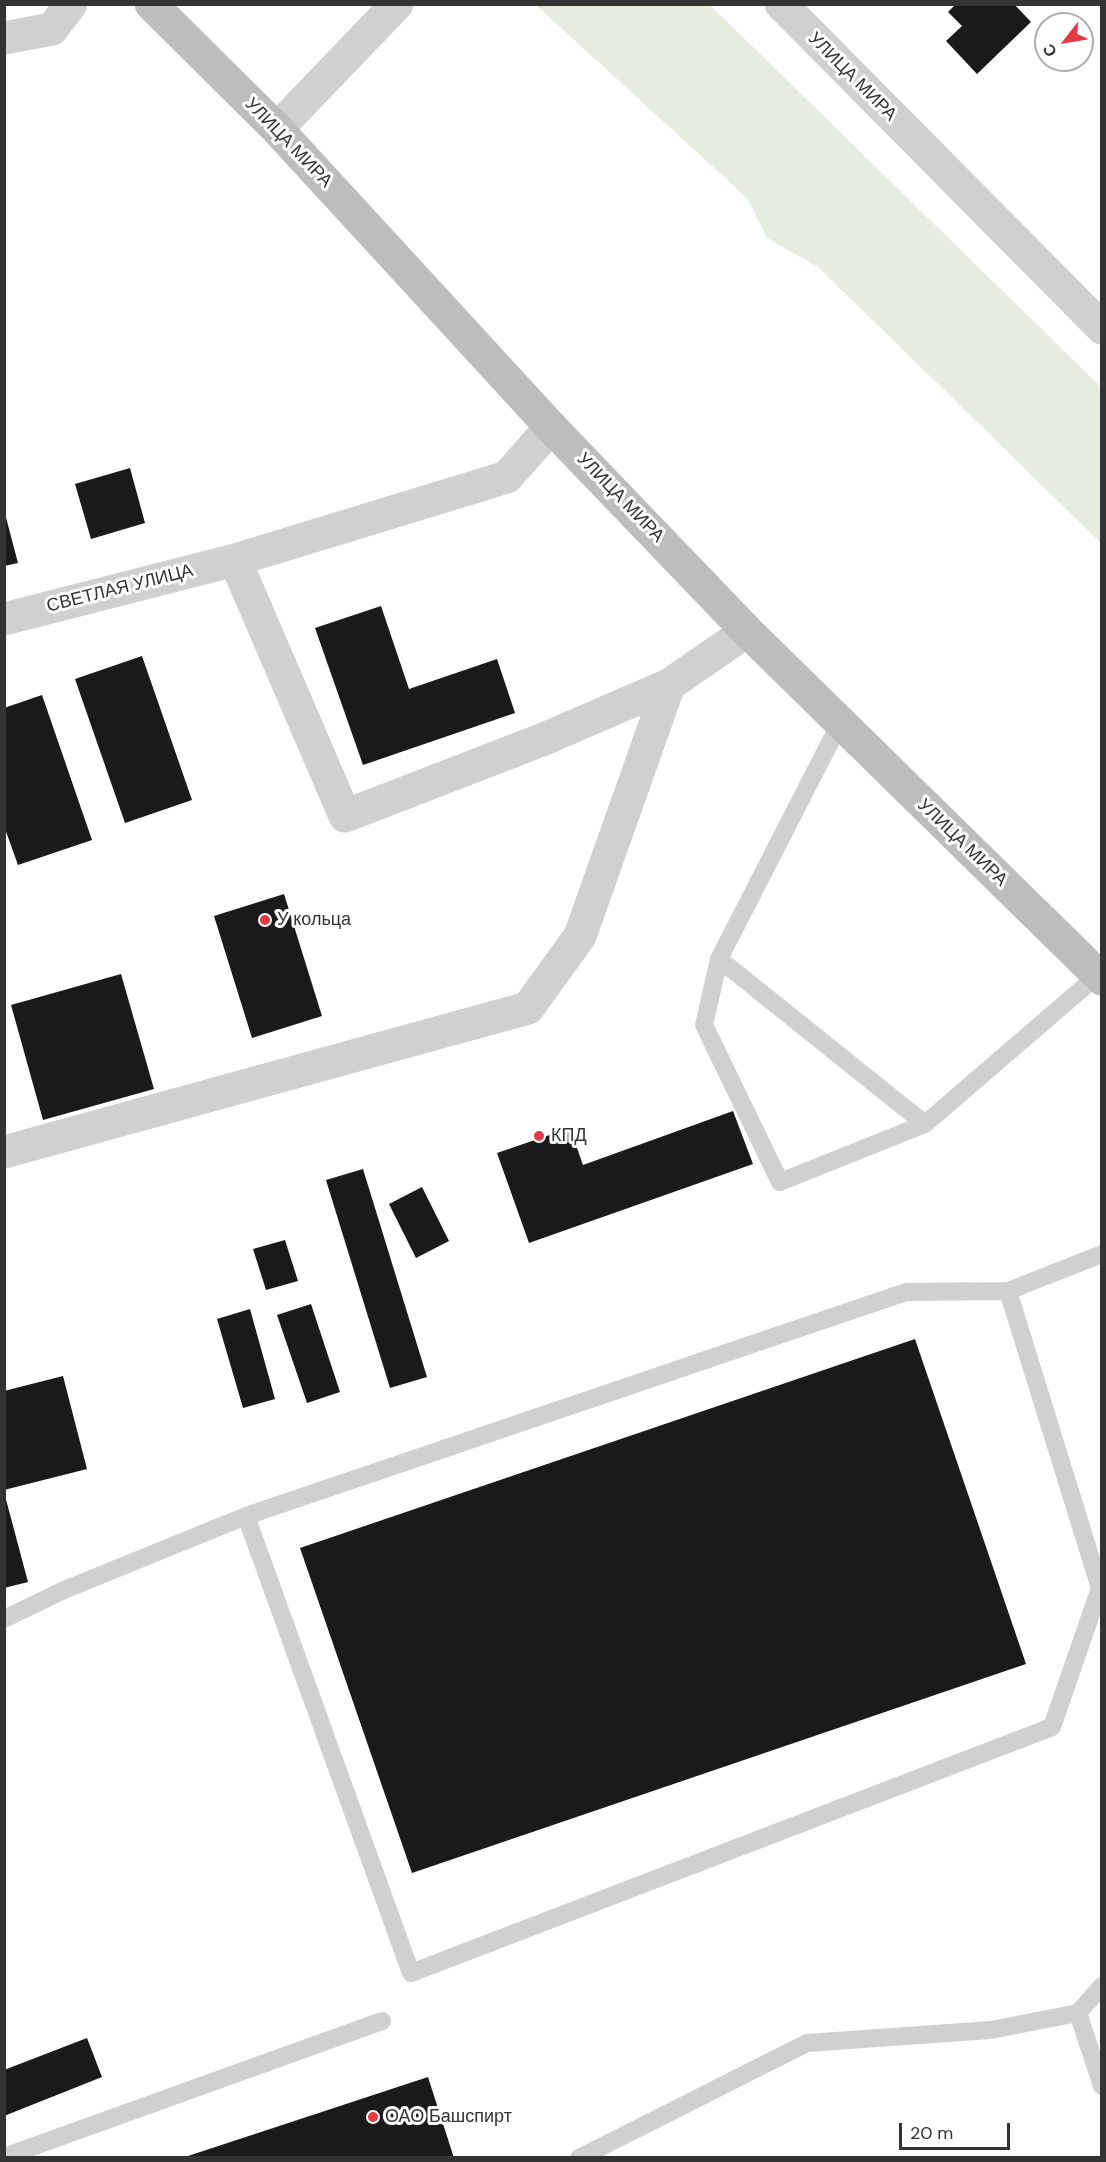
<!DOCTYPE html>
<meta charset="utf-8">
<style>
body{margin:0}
#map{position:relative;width:1106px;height:2162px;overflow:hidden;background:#fff;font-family:"DM Sans",sans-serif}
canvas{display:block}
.frame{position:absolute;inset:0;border:6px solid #333;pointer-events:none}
.north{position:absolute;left:1034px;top:12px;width:60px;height:60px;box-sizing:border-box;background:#fff;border:2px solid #adadad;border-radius:50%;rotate:239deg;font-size:16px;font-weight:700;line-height:24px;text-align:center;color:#333}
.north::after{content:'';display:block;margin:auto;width:21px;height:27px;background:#e63946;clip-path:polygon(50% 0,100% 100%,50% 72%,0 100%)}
.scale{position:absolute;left:899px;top:2123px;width:111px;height:27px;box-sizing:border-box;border:3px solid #333;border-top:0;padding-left:8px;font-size:18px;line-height:21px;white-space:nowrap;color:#333;-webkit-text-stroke:4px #fff;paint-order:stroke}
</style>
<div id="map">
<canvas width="1106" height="2162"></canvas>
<div class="frame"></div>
<div class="north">С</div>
<div class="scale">20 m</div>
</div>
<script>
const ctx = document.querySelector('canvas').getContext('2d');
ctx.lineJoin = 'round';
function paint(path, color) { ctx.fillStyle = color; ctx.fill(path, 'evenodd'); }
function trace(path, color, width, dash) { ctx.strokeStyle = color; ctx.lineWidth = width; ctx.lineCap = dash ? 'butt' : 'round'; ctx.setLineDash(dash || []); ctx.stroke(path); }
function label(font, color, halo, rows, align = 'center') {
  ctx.font = font + ' "DM Sans",sans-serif'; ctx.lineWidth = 6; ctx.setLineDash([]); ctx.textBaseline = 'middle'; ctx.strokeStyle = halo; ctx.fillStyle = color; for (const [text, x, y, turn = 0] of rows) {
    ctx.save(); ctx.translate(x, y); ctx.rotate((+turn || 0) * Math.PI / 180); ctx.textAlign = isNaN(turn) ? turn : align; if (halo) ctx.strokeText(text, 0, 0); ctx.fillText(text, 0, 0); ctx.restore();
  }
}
paint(new Path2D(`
 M 536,5 L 710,5 L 1101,387 L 1101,543 L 818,267 L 767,238 L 748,199 Z`), '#e6ecdf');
paint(new Path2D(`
 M 956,4 L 1014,4 L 1031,22 L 977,74 L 946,41 L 962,26 L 948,12 Z
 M 130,468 L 145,523 L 91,539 L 75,484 Z
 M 4,510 L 18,563 L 4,566 Z
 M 381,606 L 409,689 L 497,659 L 515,713 L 363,765 L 315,628 Z
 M 142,656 L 192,800 L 125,823 L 75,679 Z
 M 42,695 L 92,840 L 18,865 L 4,826 L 4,708 Z
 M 284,894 L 322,1016 L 252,1038 L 214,916 Z
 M 121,974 L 154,1089 L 43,1120 L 11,1005 Z
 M 733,1111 L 753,1164 L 529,1243 L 497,1153 L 570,1128 L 583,1165 Z
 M 363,1169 L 427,1377 L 390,1388 L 326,1180 Z
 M 422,1187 L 449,1241 L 416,1258 L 389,1204 Z
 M 285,1240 L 298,1281 L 266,1290 L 253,1249 Z
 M 311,1304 L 340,1392 L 307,1403 L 277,1315 Z
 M 250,1309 L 275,1399 L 243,1408 L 217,1319 Z
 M 915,1339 L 1026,1664 L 412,1873 L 300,1548 Z
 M 63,1376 L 87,1469 L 4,1490 L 4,1391 Z
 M 4,1492 L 28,1582 L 4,1588 Z
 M 87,2038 L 102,2077 L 4,2116 L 4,2070 Z
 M 428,2077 L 454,2158 L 185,2158 L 185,2157 Z`), '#1a1a1a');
trace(new Path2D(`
 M 840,723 L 719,959 L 925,1124 L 1098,975
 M 719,959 L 704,1025 L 780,1182 L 925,1124
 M 246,1516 L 411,1973 L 1052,1727 L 1100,1588 L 1008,1291
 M 4,1619 L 64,1590 L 246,1516 L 906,1292 L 1008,1291 L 1102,1254
 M 1078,2013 L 1102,1986
 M 4,2157 L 382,2021
 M 579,2158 L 807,2043 L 991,2030 L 1078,2013 L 1102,2086`), '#d0d0d0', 18);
trace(new Path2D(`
 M 781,4 L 1102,328
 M 4,38 L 52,29 L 71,4
 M 277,129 L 397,4
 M 551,427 L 507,477 L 235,560 L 345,816 L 544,739 L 669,685
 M 4,619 L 235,560
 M 4,1152 L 528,1008 L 580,936 L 669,685 L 747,631`), '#d0d0d0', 33);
trace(new Path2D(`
 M 151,4 L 277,129 L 551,427 L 747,631 L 1102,979`), '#bdbdbd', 33);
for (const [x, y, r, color] of [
 [265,920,6,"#e63946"],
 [539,1136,6,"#e63946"],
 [373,2117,6,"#e63946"]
]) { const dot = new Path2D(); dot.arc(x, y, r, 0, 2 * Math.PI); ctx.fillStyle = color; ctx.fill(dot); trace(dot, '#fff', 2); }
label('18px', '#333', '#fff', [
 ["УЛИЦА МИРА",852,77,45],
 ["УЛИЦА МИРА",288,143,46],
 ["УЛИЦА МИРА",620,498,46],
 ["СВЕТЛАЯ УЛИЦА",120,589,-14],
 ["УЛИЦА МИРА",962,843,44]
]);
label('18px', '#333', '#fff', [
 ["У кольца",277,920],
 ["КПД",551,1136],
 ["ОАО Башспирт",385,2117]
], 'left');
</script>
